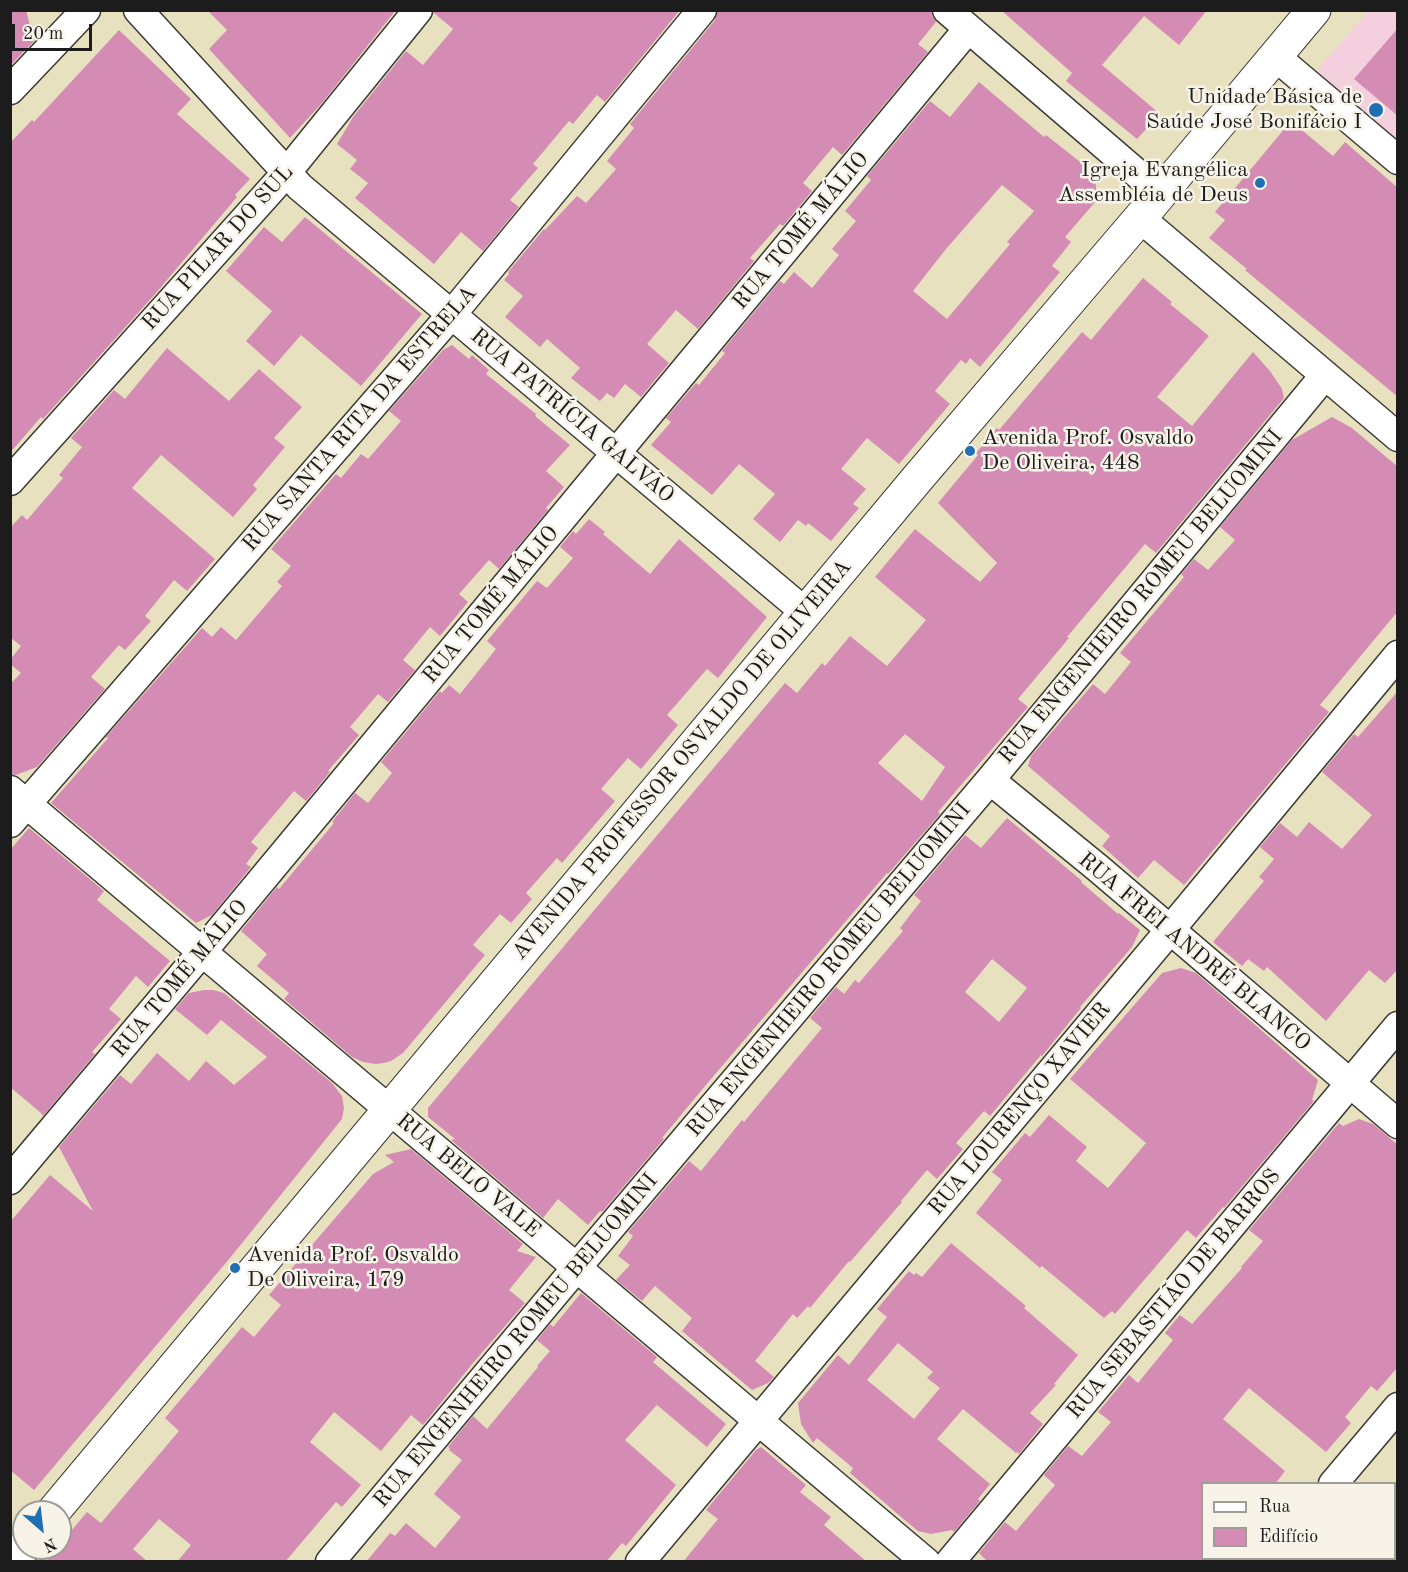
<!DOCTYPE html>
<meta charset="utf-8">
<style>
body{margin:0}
#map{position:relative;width:1408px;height:1572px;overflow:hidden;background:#e8e1bf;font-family:"Old Standard TT",serif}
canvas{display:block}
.frame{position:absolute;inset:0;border:12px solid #1c1c1c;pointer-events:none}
.legend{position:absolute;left:1201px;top:1482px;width:195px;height:78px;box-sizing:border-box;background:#f7f3e8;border:2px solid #9f9d96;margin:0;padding:8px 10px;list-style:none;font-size:18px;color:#1c1c1c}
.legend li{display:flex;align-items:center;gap:12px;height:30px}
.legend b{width:30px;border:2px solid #9f9d96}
.north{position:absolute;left:12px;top:1500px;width:60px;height:60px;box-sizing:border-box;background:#f7f3e8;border:2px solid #9f9d96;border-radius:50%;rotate:152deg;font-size:16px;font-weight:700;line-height:24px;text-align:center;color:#1c1c1c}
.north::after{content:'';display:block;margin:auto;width:21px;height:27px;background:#1f6fb2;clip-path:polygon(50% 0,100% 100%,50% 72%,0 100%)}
.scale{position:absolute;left:12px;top:24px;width:80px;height:27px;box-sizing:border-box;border:3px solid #1c1c1c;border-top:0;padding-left:8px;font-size:18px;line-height:21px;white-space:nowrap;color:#1c1c1c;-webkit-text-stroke:4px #f7f3e8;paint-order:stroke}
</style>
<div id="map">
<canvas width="1408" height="1572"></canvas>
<div class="frame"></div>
<ul class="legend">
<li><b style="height:8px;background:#fff"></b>Rua</li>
<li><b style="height:16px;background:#d48cb5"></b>Edifício</li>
</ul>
<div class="north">N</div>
<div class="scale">20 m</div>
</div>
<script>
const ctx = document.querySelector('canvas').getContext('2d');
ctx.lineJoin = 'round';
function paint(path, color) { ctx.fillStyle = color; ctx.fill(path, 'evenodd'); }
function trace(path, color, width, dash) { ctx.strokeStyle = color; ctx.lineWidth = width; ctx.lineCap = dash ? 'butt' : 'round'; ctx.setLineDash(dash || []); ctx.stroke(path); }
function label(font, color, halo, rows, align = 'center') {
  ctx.font = font + ' "Old Standard TT",serif'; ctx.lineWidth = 5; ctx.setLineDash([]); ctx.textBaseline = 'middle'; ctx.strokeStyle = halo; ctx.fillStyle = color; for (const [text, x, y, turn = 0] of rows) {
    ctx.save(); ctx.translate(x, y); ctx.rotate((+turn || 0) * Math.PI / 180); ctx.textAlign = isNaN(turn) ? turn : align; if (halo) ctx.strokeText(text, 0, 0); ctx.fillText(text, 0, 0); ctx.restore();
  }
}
paint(new Path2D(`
 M 1368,11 L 1397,11 L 1397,145 L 1313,75 Z`), '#f4cfdd');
paint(new Path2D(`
 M 10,10 L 26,10 L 34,41 L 10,66 Z
 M 207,10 L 396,10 L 322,103 L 290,138 L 209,49 L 227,30 Z
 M 434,10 L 680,10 L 605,102 L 597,95 L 573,124 L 569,121 L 533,164 L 538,168 L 510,200 L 519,207 L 483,251 L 461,232 L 434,264 L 355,198 L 368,183 L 350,169 L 357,160 L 337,144 L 353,117 L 406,51 L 423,65 L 453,29 L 434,13 Z
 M 718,10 L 931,10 L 932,16 L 936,22 L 918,44 L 928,52 L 842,155 L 833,147 L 803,183 L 812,191 L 783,226 L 780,224 L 750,258 L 754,261 L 698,329 L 676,310 L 647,344 L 669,363 L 641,397 L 625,384 L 614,398 L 607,393 L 600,401 L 571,378 L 580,368 L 547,339 L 540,347 L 505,317 L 523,296 L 504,280 L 509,274 L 508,272 L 544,229 L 545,230 L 577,196 L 586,203 L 616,169 L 607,161 L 634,128 L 630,124 L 715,20 Z
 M 1001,10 L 1207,10 L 1179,45 L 1144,16 L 1102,65 L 1160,114 L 1137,139 L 1066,81 L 1072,73 Z
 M 1398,28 L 1398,116 L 1354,79 Z
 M 119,30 L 191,99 L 177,114 L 250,179 L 235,195 L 237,197 L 156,293 L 43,419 L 41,417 L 10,453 L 10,143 L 32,120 L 34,122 Z
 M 979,82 L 1044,137 L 1046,135 L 1093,172 L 1096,186 L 1096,201 L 1065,237 L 1071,242 L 1052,266 L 1060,272 L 980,367 L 970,358 L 966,364 L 961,360 L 935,391 L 950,404 L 899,464 L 867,438 L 841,469 L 866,489 L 853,504 L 859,508 L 831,541 L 808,523 L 806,526 L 798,520 L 780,542 L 753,519 L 775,494 L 739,464 L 712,495 L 651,445 L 671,422 L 666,418 L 696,383 L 699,385 L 725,353 L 722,351 L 780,281 L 784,284 L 794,272 L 812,288 L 839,255 L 832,249 L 856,221 L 845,211 L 871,180 L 867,176 L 930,101 L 950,117 ZM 1002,185 L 1034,211 L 1007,242 L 1010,244 L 947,319 L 913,291 L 946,249 Z
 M 1291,121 L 1333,156 L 1345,142 L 1398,188 L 1398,397 L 1245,270 L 1247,269 L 1209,238 L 1225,220 L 1215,212 Z
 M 305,217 L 422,314 L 361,386 L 301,335 L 274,366 L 246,341 L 272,311 L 226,271 L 264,227 L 282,242 Z
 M 1143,278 L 1172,302 L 1170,304 L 1209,336 L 1157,397 L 1192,426 L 1253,352 L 1270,371 L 1282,389 L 1284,398 L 1156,553 L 1145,544 L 1067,637 L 1069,638 L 1018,699 L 1028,707 L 938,812 L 940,814 L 888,874 L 887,873 L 705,1086 L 662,1138 L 664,1139 L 602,1212 L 600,1211 L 588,1225 L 558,1199 L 543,1218 L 451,1140 L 455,1139 L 428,1117 L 428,1108 L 785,683 L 797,693 L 822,663 L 825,666 L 850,636 L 887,666 L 926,620 L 875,577 L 915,529 L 980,582 L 997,563 L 938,503 L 978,455 L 976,453 L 997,428 L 999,430 L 1082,332 L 1091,340 ZM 905,734 L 945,767 L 922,801 L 878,763 Z
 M 452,345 L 469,359 L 472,355 L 489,370 L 486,374 L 536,414 L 535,416 L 570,445 L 546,471 L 564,487 L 546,508 L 548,510 L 499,569 L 489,560 L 459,594 L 468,602 L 440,636 L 430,627 L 403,660 L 415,670 L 388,702 L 378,694 L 350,727 L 359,735 L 328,771 L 330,772 L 306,801 L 294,791 L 251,842 L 258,848 L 246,864 L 251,867 L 212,915 L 196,923 L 51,803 L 109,737 L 105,738 L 202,628 L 212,637 L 221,627 L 236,640 L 282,586 L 277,582 L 291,566 L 271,549 L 336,474 L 341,478 L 361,454 L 368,459 L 401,421 L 389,411 L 443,350 Z
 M 167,348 L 229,401 L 259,369 L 302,407 L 274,438 L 285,447 L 253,485 L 257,489 L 233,517 L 161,455 L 132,488 L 215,559 L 187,591 L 174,580 L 145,616 L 151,621 L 125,650 L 119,645 L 91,677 L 105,689 L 37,767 L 16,775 L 10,774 L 10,684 L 21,673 L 10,664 L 10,660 L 21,646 L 10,637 L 10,528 L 22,515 L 27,520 L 63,478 L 59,475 L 82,447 L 71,438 L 114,390 L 125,399 Z
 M 1332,417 L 1352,428 L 1398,467 L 1398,611 L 1320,705 L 1329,712 L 1184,885 L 1154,860 L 1138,878 L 1102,846 L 1110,836 L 1028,766 L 1031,756 L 1093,684 L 1105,694 L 1131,662 L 1120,653 L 1184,577 L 1181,574 L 1194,559 L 1208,570 L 1235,540 L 1220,527 L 1292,440 Z
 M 589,519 L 605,532 L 603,534 L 650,574 L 679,539 L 767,617 L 718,678 L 707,669 L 667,715 L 678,725 L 641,769 L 628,758 L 601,789 L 615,801 L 562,863 L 557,858 L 526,893 L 532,899 L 511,923 L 500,914 L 473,945 L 485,955 L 403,1053 L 391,1061 L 384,1063 L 376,1064 L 363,1062 L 352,1057 L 284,999 L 289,993 L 257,966 L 267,954 L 241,931 L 277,887 L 279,889 L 334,823 L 332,822 L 355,793 L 368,803 L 392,773 L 381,762 L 440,691 L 442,693 L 449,685 L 460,694 L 496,649 L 487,641 L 537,581 L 547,588 L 573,558 L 560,547 L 573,531 L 576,534 Z
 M 1398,691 L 1398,969 L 1385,983 L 1369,970 L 1326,1021 L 1267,967 L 1264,971 L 1248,959 L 1242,966 L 1213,942 L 1264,881 L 1259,877 L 1274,859 L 1260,847 L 1280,823 L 1297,837 L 1309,822 L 1342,849 L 1372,815 L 1322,772 L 1354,734 L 1358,737 Z
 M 1007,818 L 1082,881 L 1081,882 L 1118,914 L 1119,913 L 1140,930 L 1132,947 L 1080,1007 L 1081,1008 L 1042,1056 L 1041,1055 L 990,1116 L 984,1111 L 956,1143 L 963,1149 L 937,1179 L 927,1170 L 901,1201 L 902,1202 L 850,1262 L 849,1261 L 810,1308 L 808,1306 L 797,1318 L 793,1314 L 755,1361 L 774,1377 L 768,1383 L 752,1390 L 682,1331 L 692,1318 L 655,1286 L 642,1301 L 616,1280 L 630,1265 L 618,1256 L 633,1236 L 628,1232 L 689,1161 L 701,1171 L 742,1120 L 744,1122 L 822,1028 L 810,1018 L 836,987 L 844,994 L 855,980 L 859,983 L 903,931 L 900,928 L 921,901 L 914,895 L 965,835 L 981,848 ZM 992,959 L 1027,988 L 999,1022 L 965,992 Z
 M 29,828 L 104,891 L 97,900 L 170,961 L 148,987 L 136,976 L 109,1009 L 121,1019 L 92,1052 L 95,1054 L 43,1116 L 41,1113 L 10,1087 L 10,850 Z
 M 1181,968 L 1196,973 L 1318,1080 L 1312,1100 L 1314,1101 L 1224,1208 L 1223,1207 L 1196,1238 L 1187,1230 L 1115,1314 L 1112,1311 L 1104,1318 L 1042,1266 L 1040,1268 L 976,1213 L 1002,1180 L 992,1172 L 1025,1133 L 1030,1137 L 1049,1115 L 1087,1147 L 1076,1161 L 1108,1188 L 1146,1143 L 1070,1079 L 1162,973 Z
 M 204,990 L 213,990 L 224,993 L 332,1083 L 342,1096 L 344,1108 L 342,1119 L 230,1258 L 34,1490 L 10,1470 L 10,1222 L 50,1175 L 93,1211 L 59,1147 L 120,1075 L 131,1084 L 157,1053 L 189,1081 L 206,1061 L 234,1085 L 267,1057 L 221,1020 L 207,1035 L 175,1009 L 189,993 Z
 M 1359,1119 L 1373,1124 L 1398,1145 L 1398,1367 L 1377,1391 L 1371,1386 L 1345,1417 L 1351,1423 L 1326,1452 L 1249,1388 L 1223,1419 L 1285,1471 L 1275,1484 L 1203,1484 L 1203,1562 L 988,1562 L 979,1553 L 1005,1522 L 1016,1531 L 1055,1485 L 1044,1475 L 1068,1446 L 1082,1456 L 1111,1422 L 1098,1412 L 1129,1375 L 1138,1383 L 1173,1340 L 1165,1333 L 1173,1323 L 1180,1315 L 1192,1324 L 1242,1268 L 1241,1267 L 1263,1241 L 1249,1230 L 1339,1123 L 1343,1126 Z
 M 411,1149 L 523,1244 L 517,1251 L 536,1257 L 509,1290 L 525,1303 L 473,1363 L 423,1425 L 411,1415 L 381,1451 L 334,1412 L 310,1442 L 361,1485 L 342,1507 L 336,1502 L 285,1562 L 177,1562 L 191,1545 L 159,1519 L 133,1549 L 148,1562 L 46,1562 L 57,1548 L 60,1548 L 60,1544 L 87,1512 L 101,1523 L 179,1431 L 165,1418 L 242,1327 L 254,1337 L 281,1305 L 269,1295 L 373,1174 L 394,1162 L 385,1155 Z
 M 951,1243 L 1026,1306 L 1024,1308 L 1078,1355 L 1054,1384 L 1056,1385 L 1030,1413 L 1043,1424 L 1019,1454 L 1017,1452 L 1016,1453 L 963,1409 L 937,1439 L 990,1484 L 978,1499 L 980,1501 L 954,1532 L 952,1530 L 931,1534 L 918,1531 L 907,1522 L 850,1473 L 853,1468 L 817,1438 L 813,1443 L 801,1424 L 798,1403 L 838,1355 L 849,1365 L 887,1317 L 877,1309 L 909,1271 L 914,1275 L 916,1273 L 922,1277 ZM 898,1343 L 933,1372 L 927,1378 L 940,1388 L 914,1419 L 867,1380 Z
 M 581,1293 L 657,1357 L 653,1362 L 726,1424 L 707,1447 L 657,1405 L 625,1440 L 676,1485 L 626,1546 L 622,1543 L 606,1562 L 366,1562 L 390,1533 L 395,1536 L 406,1523 L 435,1548 L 461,1517 L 434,1494 L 462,1460 L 449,1450 L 450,1448 L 448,1447 L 473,1416 L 487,1429 L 538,1367 L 537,1366 L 550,1351 L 537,1340 L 550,1324 L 553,1327 Z
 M 761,1447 L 806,1485 L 800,1492 L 831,1517 L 824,1525 L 867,1562 L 683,1562 L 718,1519 L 706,1510 L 756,1450 Z`), '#d48cb5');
const minor = new Path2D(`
 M 138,10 L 300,187 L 805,612
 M 947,10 L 1161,194
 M 1276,57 L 1398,160
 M 10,90 L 86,10
 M 1140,218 L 1398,437
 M 10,481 L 287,172 L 418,10
 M 990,780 L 1099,869 L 1398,1124
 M 10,790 L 926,1562
 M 10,823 L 452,314 L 702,10
 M 10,1180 L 202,952 L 968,29
 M 1333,1484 L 1398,1407
 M 330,1562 L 577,1267 L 990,780 L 1325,375
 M 640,1562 L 1170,930 L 1398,655
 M 950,1562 L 1398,1026
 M 1267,1562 L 1270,1558`);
const tertiary = new Path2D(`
 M 53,1512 L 917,479 L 1140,218 L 1314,10
 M 12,1562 L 24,1547`);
trace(minor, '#3b3a34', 31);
trace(tertiary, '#3b3a34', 35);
trace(minor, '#fff', 28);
trace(tertiary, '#fff', 33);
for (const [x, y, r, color] of [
 [1376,110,8,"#1f6fb2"],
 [1260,183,6,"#1f6fb2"],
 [970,451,6,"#1f6fb2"],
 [235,1268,6,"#1f6fb2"]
]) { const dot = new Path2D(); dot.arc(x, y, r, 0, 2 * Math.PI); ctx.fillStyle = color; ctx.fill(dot); trace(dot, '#f7f3e8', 2); }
label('22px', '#1c1c1c', '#f7f3e8', [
 ["Unidade Básica de",1362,97],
 ["Saúde José Bonifácio I",1362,122],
 ["Igreja Evangélica",1248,170],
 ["Assembléia de Deus",1248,195],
 ["Avenida Prof. Osvaldo",982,438,"left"],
 ["De Oliveira, 448",982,463,"left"],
 ["Avenida Prof. Osvaldo",247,1255,"left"],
 ["De Oliveira, 179",247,1280,"left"]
], 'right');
label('22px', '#1c1c1c', '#f7f3e8', [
 ["RUA TOMÉ MÁLIO",801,231,-50],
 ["RUA PILAR DO SUL",218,248,-48],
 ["RUA PATRÍCIA GALVÃO",572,416,40],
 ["RUA SANTA RITA DA ESTRELA",360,419,-49],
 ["RUA ENGENHEIRO ROMEU BELUOMINI",1141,597,-50],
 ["RUA TOMÉ MÁLIO",491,605,-50],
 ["AVENIDA PROFESSOR OSVALDO DE OLIVEIRA",682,760,-50],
 ["RUA FREI ANDRÉ BLANCO",1194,952,40],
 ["RUA ENGENHEIRO ROMEU BELUOMINI",829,970,-50],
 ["RUA TOMÉ MÁLIO",180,979,-50],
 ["RUA LOURENÇO XAVIER",1020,1109,-50],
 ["RUA BELO VALE",468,1176,40],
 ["RUA SEBASTIÃO DE BARROS",1174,1294,-50],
 ["RUA ENGENHEIRO ROMEU BELUOMINI",516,1341,-50]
]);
</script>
